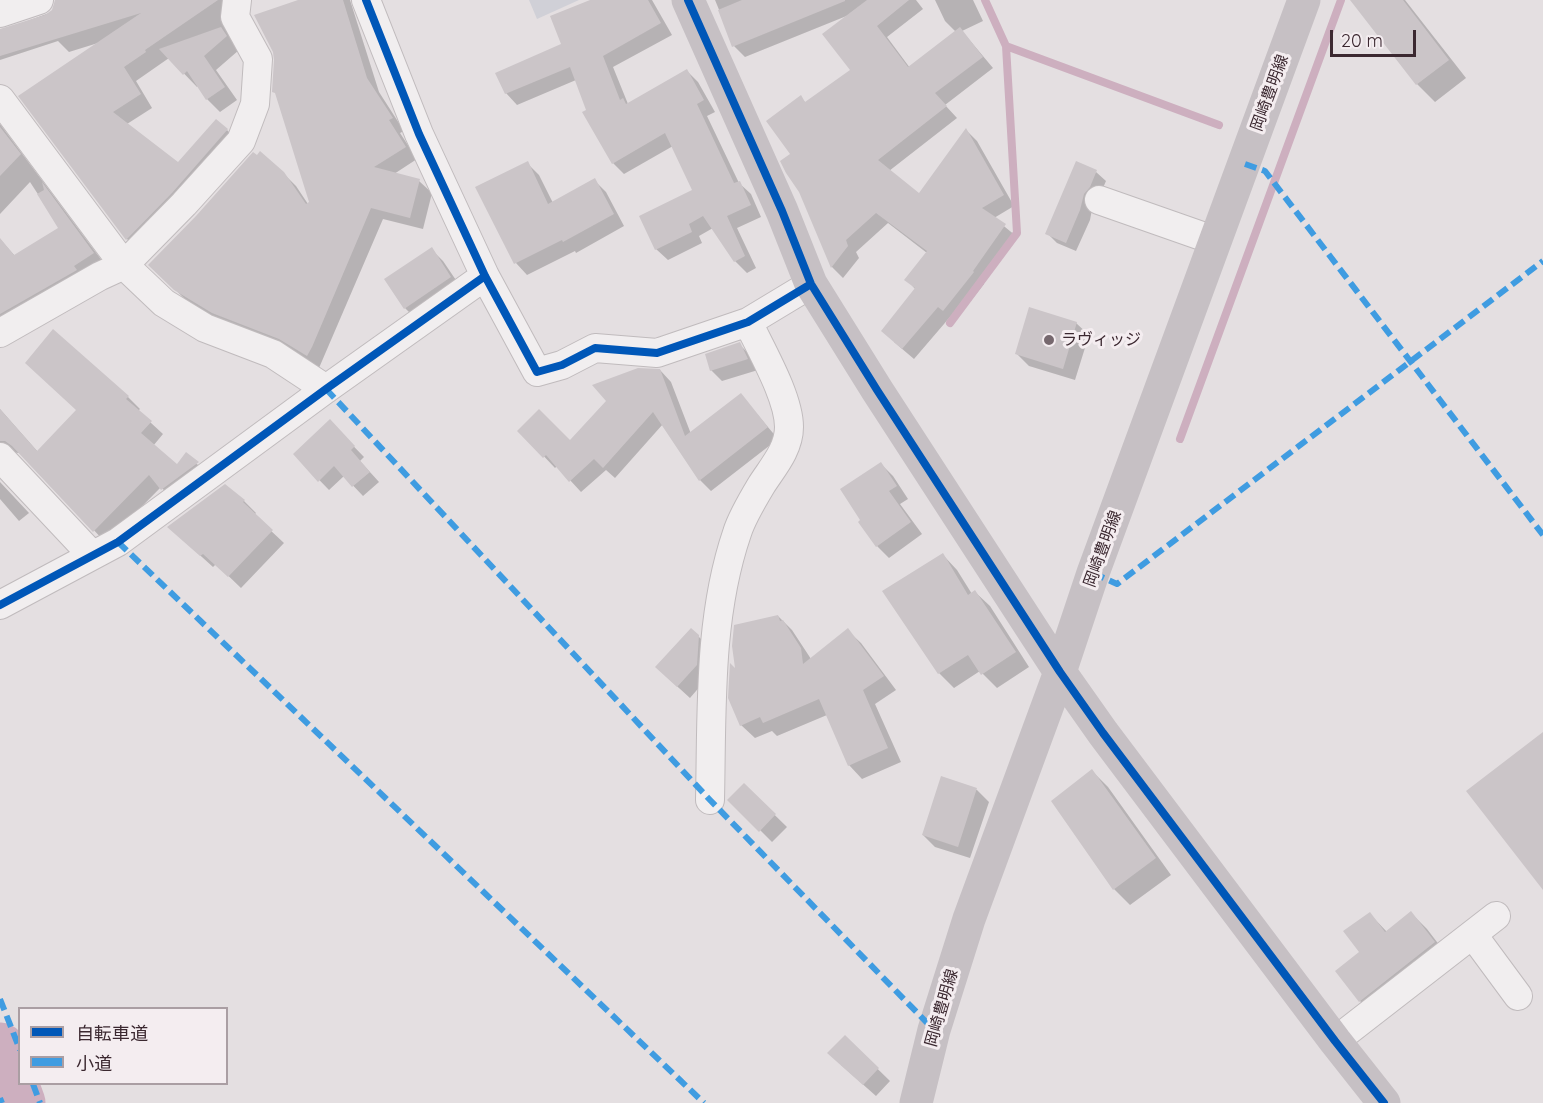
<!DOCTYPE html>
<meta charset="utf-8">
<style>
body{margin:0}
#map{position:relative;width:1543px;height:1103px;overflow:hidden;background:#e4dfe1;font-family:Quicksand,"Noto Sans JP",sans-serif}
canvas{display:block}
.legend{position:absolute;left:18px;top:1007px;width:210px;height:78px;box-sizing:border-box;background:#f4edf0;border:2px solid #aa9ea3;margin:0;padding:8px 10px;list-style:none;font-size:18px;color:#3b2830}
.legend li{display:flex;align-items:center;gap:12px;height:30px}
.legend b{width:30px;border:2px solid #aa9ea3}
.scale{position:absolute;left:1330px;top:30px;width:86px;height:27px;box-sizing:border-box;border:3px solid #3b2830;border-top:0;padding-left:8px;font-size:18px;line-height:21px;white-space:nowrap;color:#3b2830;-webkit-text-stroke:4px #f4edf0;paint-order:stroke}
</style>
<div id="map">
<canvas width="1543" height="1103"></canvas>
<ul class="legend">
<li><b style="height:8px;background:#0057b8"></b>自転車道</li>
<li><b style="height:8px;background:#3f9ce1"></b>小道</li>
</ul>
<div class="scale">20 m</div>
</div>
<script>
const ctx = document.querySelector('canvas').getContext('2d');
ctx.lineJoin = 'round';
function paint(path, color) { ctx.fillStyle = color; ctx.fill(path, 'evenodd'); }
function trace(path, color, width, dash) { ctx.strokeStyle = color; ctx.lineWidth = width; ctx.lineCap = dash ? 'butt' : 'round'; ctx.setLineDash(dash || []); ctx.stroke(path); }
function label(font, color, halo, rows, align = 'center') {
  ctx.font = font + ' Quicksand,"Noto Sans JP",sans-serif'; ctx.lineWidth = 6; ctx.setLineDash([]); ctx.textBaseline = 'middle'; ctx.strokeStyle = halo; ctx.fillStyle = color; for (const [text, x, y, turn = 0] of rows) {
    ctx.save(); ctx.translate(x, y); ctx.rotate((+turn || 0) * Math.PI / 180); ctx.textAlign = isNaN(turn) ? turn : align; if (halo) ctx.strokeText(text, 0, 0); ctx.fillText(text, 0, 0); ctx.restore();
  }
}
paint(new Path2D(`
 M 529,0 L 579,0 L 537,19 Z`), '#d0d0d7');
paint(new Path2D(`
 M 56,0 L 226,0 L 239,50 L 216,70 L 237,100 L 220,112 L 207,99 L 198,86 L 197,87 L 169,58 L 136,81 L 152,108 L 127,124 L 178,164 L 227,130 L 240,143 L 140,252 L 127,239 L 98,43 L 69,52 L 58,41 L 0,60 L 0,31 L 52,12 Z
 M 303,0 L 350,0 L 379,92 L 404,131 L 400,133 L 417,159 L 394,174 L 419,181 L 432,193 L 423,229 L 383,219 L 319,368 L 226,325 L 188,302 L 150,265 L 283,173 L 296,186 L 308,204 L 311,203 Z
 M 614,0 L 652,0 L 672,35 L 613,67 L 628,104 L 687,71 L 698,82 L 715,112 L 707,116 L 739,183 L 751,194 L 761,217 L 737,228 L 756,268 L 747,273 L 735,261 L 713,228 L 699,236 L 702,243 L 668,260 L 656,249 L 694,191 L 673,146 L 624,174 L 613,163 L 588,110 L 576,80 L 517,105 L 506,93 Z
 M 715,0 L 916,0 L 923,9 L 887,37 L 910,68 L 956,32 L 945,21 L 935,0 L 973,0 L 983,21 L 962,31 L 993,68 L 945,105 L 957,118 L 889,171 L 919,195 L 966,130 L 977,141 L 1014,206 L 994,218 L 1016,236 L 983,283 L 984,284 L 955,321 L 950,317 L 914,359 L 894,342 L 916,290 L 906,279 L 927,253 L 888,223 L 856,252 L 859,258 L 843,278 L 832,267 L 801,191 L 792,155 L 800,97 L 806,103 L 852,70 L 849,15 L 745,57 L 734,46 Z
 M 1364,0 L 1405,0 L 1466,78 L 1435,102 L 1417,84 L 1356,6 Z
 M 0,124 L 106,266 L 0,336 L 0,239 L 15,256 L 60,228 L 30,182 L 0,214 Z
 M 527,163 L 539,175 L 553,203 L 594,180 L 606,192 L 624,226 L 576,253 L 575,251 L 527,275 L 516,263 Z
 M 1096,172 L 1106,181 L 1099,197 L 1093,204 L 1090,220 L 1076,251 L 1057,243 L 1047,233 Z
 M 431,249 L 443,261 L 462,289 L 417,320 L 405,308 Z
 M 1076,323 L 1089,335 L 1075,380 L 1029,366 L 1017,354 Z
 M 53,331 L 128,397 L 140,409 L 138,411 L 163,434 L 153,446 L 177,466 L 187,455 L 209,475 L 174,501 L 161,487 L 106,543 L 24,456 L 19,453 L 10,452 L 0,458 L 0,409 L 38,452 L 77,410 Z
 M 739,344 L 750,355 L 758,370 L 722,381 L 711,370 Z
 M 660,370 L 671,382 L 691,434 L 741,395 L 778,439 L 711,491 L 700,480 L 663,424 L 615,478 L 606,470 L 581,492 L 557,466 L 555,468 L 520,431 L 570,443 Z
 M 330,422 L 364,457 L 360,461 L 379,482 L 363,496 L 344,476 L 329,490 L 295,455 Z
 M 881,464 L 893,476 L 908,499 L 900,504 L 922,534 L 889,558 L 877,546 Z
 M 0,482 L 29,513 L 19,521 L 0,499 Z
 M 225,486 L 244,501 L 256,513 L 254,515 L 284,543 L 241,588 L 216,564 L 213,567 L 181,538 Z
 M 943,555 L 957,570 L 972,594 L 975,592 L 990,606 L 1029,667 L 997,688 L 980,671 L 954,688 L 939,673 L 884,591 Z
 M 778,616 L 792,630 L 811,659 L 847,630 L 861,643 L 896,690 L 875,704 L 901,762 L 862,779 L 849,765 L 827,715 L 777,736 L 772,731 L 755,738 L 741,725 L 737,672 Z
 M 698,636 L 711,649 L 708,677 L 690,698 L 669,679 Z
 M 1092,771 L 1108,787 L 1171,875 L 1130,905 L 1114,889 Z
 M 942,778 L 977,790 L 989,802 L 970,858 L 935,847 L 923,835 Z
 M 744,785 L 787,827 L 772,842 L 730,800 Z
 M 1411,913 L 1427,929 L 1450,959 L 1376,1017 L 1360,1001 L 1361,953 L 1370,914 L 1387,932 Z
 M 845,1037 L 890,1081 L 876,1096 L 841,1065 Z`), '#0003');
trace(new Path2D(`
 M 1006,46 L 1219,125
 M 950,323 L 1017,233 L 1006,46 L 985,0
 M 1180,439 L 1341,0`), '#cdafbf', 8);
trace(new Path2D(`
 M 0,1048 L 20,1103`), '#cdafbf', 51);
paint(new Path2D(`
 M 55,0 L 218,0 L 145,50 L 146,52 L 124,67 L 141,94 L 113,112 L 178,162 L 216,119 L 228,129 L 172,193 L 126,240 L 18,96 L 141,13 L 0,56 L 0,29 L 45,15 L 52,10 Z
 M 298,0 L 343,0 L 367,78 L 393,118 L 389,120 L 406,147 L 374,167 L 420,179 L 410,218 L 371,208 L 312,347 L 307,356 L 279,339 L 212,313 L 174,290 L 148,265 L 196,216 L 253,152 L 257,155 L 260,151 L 284,172 L 306,204 L 309,202 L 275,93 L 272,92 L 274,60 L 273,52 L 254,15 Z
 M 590,0 L 648,0 L 661,23 L 603,56 L 620,100 L 623,98 L 626,104 L 687,69 L 704,100 L 697,104 L 734,183 L 740,181 L 751,205 L 727,216 L 745,256 L 734,262 L 703,216 L 689,224 L 692,232 L 655,250 L 639,216 L 692,190 L 665,133 L 612,164 L 582,112 L 586,110 L 570,67 L 505,94 L 495,73 L 561,44 L 550,16 Z
 M 742,0 L 845,0 L 845,1 L 732,47 L 718,10 Z
 M 867,0 L 909,0 L 877,26 L 908,67 L 960,27 L 983,57 L 935,93 L 947,106 L 878,160 L 919,193 L 966,128 L 1004,195 L 982,208 L 1006,224 L 973,271 L 974,272 L 943,311 L 938,307 L 902,349 L 881,331 L 915,288 L 904,280 L 927,251 L 876,213 L 846,240 L 848,246 L 831,268 L 799,192 L 786,173 L 780,161 L 790,154 L 766,121 L 801,95 L 805,102 L 850,70 L 822,34 Z
 M 1350,0 L 1403,0 L 1449,60 L 1416,85 Z
 M 221,27 L 227,36 L 204,56 L 225,87 L 206,100 L 187,71 L 183,75 L 159,49 Z
 M 0,127 L 21,154 L 0,176 Z
 M 528,161 L 548,204 L 595,178 L 614,214 L 563,242 L 562,240 L 514,264 L 475,187 Z
 M 1076,161 L 1097,170 L 1090,187 L 1084,194 L 1080,210 L 1066,243 L 1045,234 Z
 M 42,182 L 94,253 L 74,266 L 77,270 L 0,314 L 0,238 L 14,255 L 58,228 L 37,194 L 44,190 Z
 M 432,247 L 451,277 L 404,309 L 384,279 Z
 M 1029,307 L 1077,322 L 1063,369 L 1015,354 Z
 M 53,329 L 129,396 L 126,399 L 152,421 L 141,433 L 177,464 L 186,452 L 199,462 L 161,490 L 149,475 L 93,532 L 12,446 L 5,441 L 0,441 L 0,409 L 37,451 L 76,410 L 25,363 Z
 M 740,342 L 748,359 L 710,371 L 705,354 Z
 M 638,368 L 660,369 L 685,436 L 741,393 L 768,427 L 699,481 L 653,412 L 603,468 L 594,459 L 569,482 L 546,455 L 543,458 L 517,431 L 539,409 L 570,440 L 606,401 L 592,385 Z
 M 330,419 L 355,446 L 351,450 L 370,472 L 352,487 L 334,466 L 318,482 L 293,454 Z
 M 881,462 L 897,486 L 889,491 L 911,522 L 876,547 L 858,522 L 860,520 L 840,489 Z
 M 225,484 L 245,500 L 243,502 L 273,530 L 228,577 L 203,554 L 200,556 L 167,527 Z
 M 943,553 L 968,595 L 975,590 L 1016,652 L 981,675 L 968,655 L 938,674 L 882,591 Z
 M 778,615 L 780,621 L 783,620 L 801,648 L 803,664 L 848,628 L 884,676 L 863,690 L 888,748 L 848,766 L 819,699 L 763,723 L 760,717 L 740,726 L 728,698 L 730,663 L 735,668 L 732,646 L 734,625 Z
 M 691,628 L 699,635 L 697,665 L 677,687 L 655,667 Z
 M 1543,732 L 1543,890 L 1466,791 Z
 M 1092,769 L 1156,858 L 1113,890 L 1051,801 Z
 M 941,776 L 977,788 L 958,847 L 922,835 Z
 M 744,783 L 776,814 L 759,832 L 727,800 Z
 M 1411,911 L 1435,942 L 1359,1002 L 1335,971 L 1359,952 L 1343,931 L 1370,912 L 1385,932 Z
 M 845,1035 L 879,1068 L 863,1085 L 827,1053 Z`), '#cbc5c8');
const street = new Path2D(`
 M 366,0 L 419,134 L 485,276 L 537,372 L 562,365 L 595,348 L 657,353 L 748,322 L 811,284
 M 0,13 L 39,0
 M 0,99 L 124,265 L 164,303 L 205,328 L 273,354 L 326,389
 M 1099,200 L 1216,241
 M 0,333 L 100,276 L 124,265 L 184,204 L 241,141 L 255,104 L 258,59 L 235,17 L 237,0
 M 0,457 L 92,555
 M 0,605 L 118,542 L 326,389 L 485,276
 M 710,800 C 712,711 708,618 737,533 C 742,517 753,499 762,484 C 773,467 789,449 789,427 C 789,397 761,350 748,322
 M 1473,935 L 1518,996
 M 1335,1041 L 1496,916`);
trace(street, '#c0bbbd', 30);
trace(street, '#f1eeef', 28);
trace(new Path2D(`
 M 688,0 L 782,211 L 811,284 L 877,390 L 1060,672 L 1103,733 L 1335,1041 L 1384,1103
 M 916,1103 L 934,1030 L 969,919 L 1060,672 L 1093,573 L 1304,0`), '#c6c0c4', 33);
trace(new Path2D(`
 M 1245,164 L 1265,171 L 1543,535
 M 326,389 L 710,800 L 934,1030
 M 118,542 L 704,1103
 M 1093,573 L 1117,584 L 1543,261
 M 0,999 L 20,1050
 M 33,1084 L 40,1103
 M 0,1098 L 2,1103`), '#3f9ce1', 6, [12, 6]);
trace(new Path2D(`
 M 366,0 L 419,134 L 485,276 L 537,372 L 562,365 L 595,348 L 657,353 L 748,322 L 811,284
 M 688,0 L 782,211 L 811,284 L 877,390 L 1060,672 L 1103,733 L 1335,1041 L 1384,1103
 M 0,605 L 118,542 L 326,389 L 485,276`), '#0057b8', 8);
for (const [x, y, r, color] of [
 [1049,340,6,"#76686e"]
]) { const dot = new Path2D(); dot.arc(x, y, r, 0, 2 * Math.PI); ctx.fillStyle = color; ctx.fill(dot); trace(dot, '#f4edf0', 2); }
label('16px', '#3b2830', '#f4edf0', [
 ["岡崎豊明線",1270,93,-70],
 ["岡崎豊明線",1103,549,-70],
 ["岡崎豊明線",942,1008,-74]
]);
label('16px', '#3b2830', '#f4edf0', [
 ["ラヴィッジ",1061,340]
], 'left');
</script>
